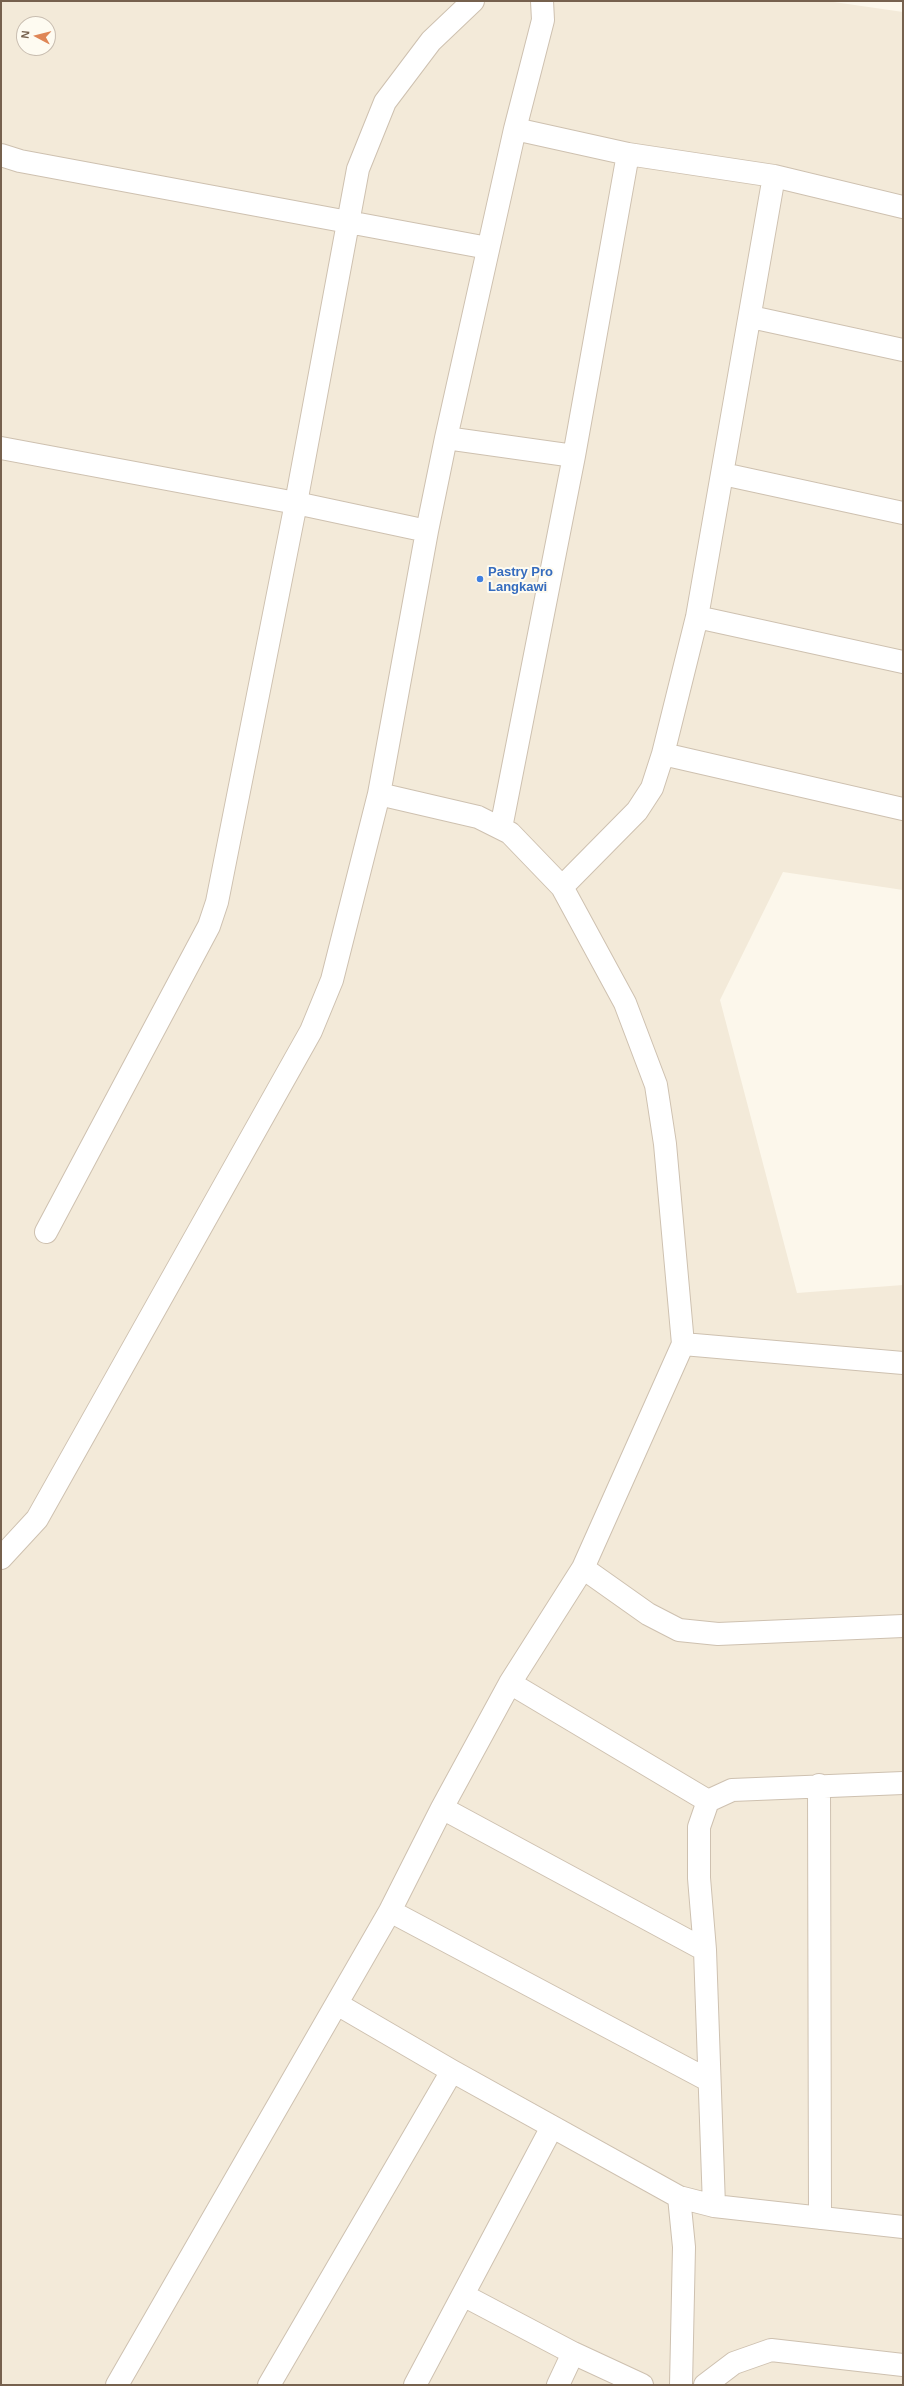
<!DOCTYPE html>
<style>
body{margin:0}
#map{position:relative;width:904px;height:2386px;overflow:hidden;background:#fcf7eb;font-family:Helvetica,sans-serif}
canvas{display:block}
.frame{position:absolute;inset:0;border:2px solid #76614e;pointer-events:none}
.north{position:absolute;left:16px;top:16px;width:40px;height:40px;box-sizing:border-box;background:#fefbf1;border:1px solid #c8bdb0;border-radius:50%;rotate:277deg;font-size:11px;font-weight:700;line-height:16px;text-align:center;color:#76614e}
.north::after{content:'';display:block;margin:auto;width:14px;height:18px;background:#df8656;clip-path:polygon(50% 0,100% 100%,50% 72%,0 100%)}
</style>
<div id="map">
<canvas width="904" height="2386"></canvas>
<div class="frame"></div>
<div class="north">N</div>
</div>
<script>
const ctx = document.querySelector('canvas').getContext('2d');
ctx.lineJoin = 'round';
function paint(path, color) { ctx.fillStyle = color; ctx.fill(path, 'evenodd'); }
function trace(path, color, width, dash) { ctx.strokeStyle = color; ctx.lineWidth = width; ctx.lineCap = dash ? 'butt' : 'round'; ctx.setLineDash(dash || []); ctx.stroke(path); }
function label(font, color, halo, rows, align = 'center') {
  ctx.font = font + ' Helvetica,sans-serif'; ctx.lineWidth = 4; ctx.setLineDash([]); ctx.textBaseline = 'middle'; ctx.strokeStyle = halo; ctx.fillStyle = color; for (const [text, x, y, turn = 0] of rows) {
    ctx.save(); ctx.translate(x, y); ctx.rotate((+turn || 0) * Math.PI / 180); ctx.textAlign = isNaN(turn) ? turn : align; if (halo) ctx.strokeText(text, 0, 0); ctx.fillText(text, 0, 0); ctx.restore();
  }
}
paint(new Path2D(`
 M 1,1 L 827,1 L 903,12 L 903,890 L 783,872 L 720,1000 L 797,1293 L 903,1285 L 903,2385 L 1,2385 ZM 24,24 L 48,24 L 48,48 L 24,48 Z`), '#f3ead9');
const minor = new Path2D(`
 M 515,129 L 628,154 L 774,176 L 903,207
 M 1,155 L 20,161 L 488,248
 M 751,317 L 903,350
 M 446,438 L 574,456
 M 1,448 L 296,503 L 427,531
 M 723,474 L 903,513
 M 697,617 L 903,662
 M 663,754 L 903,809
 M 501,828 L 574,456 L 628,154
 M 562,887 L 637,811 L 652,788 L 663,754 L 697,617 L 774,176
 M 46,1232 L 209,926 L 217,902 L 296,503 L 358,169 L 385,102 L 431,41 L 473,1
 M 683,1344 L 903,1363
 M 1,1558 L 37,1519 L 311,1031 L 332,980 L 379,794 L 427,531 L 446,438 L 515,129 L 543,20 L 542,1
 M 583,1568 L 648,1614 L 679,1630 L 718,1634 L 903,1626
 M 510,1683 L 708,1801
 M 819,1785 L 820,2218
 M 442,1808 L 705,1950
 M 390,1911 L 708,2080
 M 337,2004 L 452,2071 L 679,2197 L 714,2206 L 903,2227
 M 679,2197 L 684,2247 L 681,2385
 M 714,2206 L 705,1950 L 699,1878 L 699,1827 L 708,1801 L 732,1790 L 903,1783
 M 463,2295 L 573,2353 L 642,2385
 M 117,2385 L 390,1911 L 442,1808 L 510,1683 L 583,1568 L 683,1344 L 665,1144 L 656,1085 L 625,1003 L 562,887 L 510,833 L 478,817 L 379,794
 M 269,2385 L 452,2071
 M 415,2385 L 552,2127
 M 558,2385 L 573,2353
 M 705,2385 L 734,2363 L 771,2350 L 903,2365`);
trace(minor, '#cec1b0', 24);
trace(minor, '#fff', 22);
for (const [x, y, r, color] of [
 [480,579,4,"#3f7fe0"]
]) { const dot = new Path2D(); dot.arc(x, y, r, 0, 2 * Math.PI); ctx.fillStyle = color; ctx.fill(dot); trace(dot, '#fefbf1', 1.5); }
label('bold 13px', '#366cbe', '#fefbf1', [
 ["Pastry Pro",488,572],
 ["Langkawi",488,587]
], 'left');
</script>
